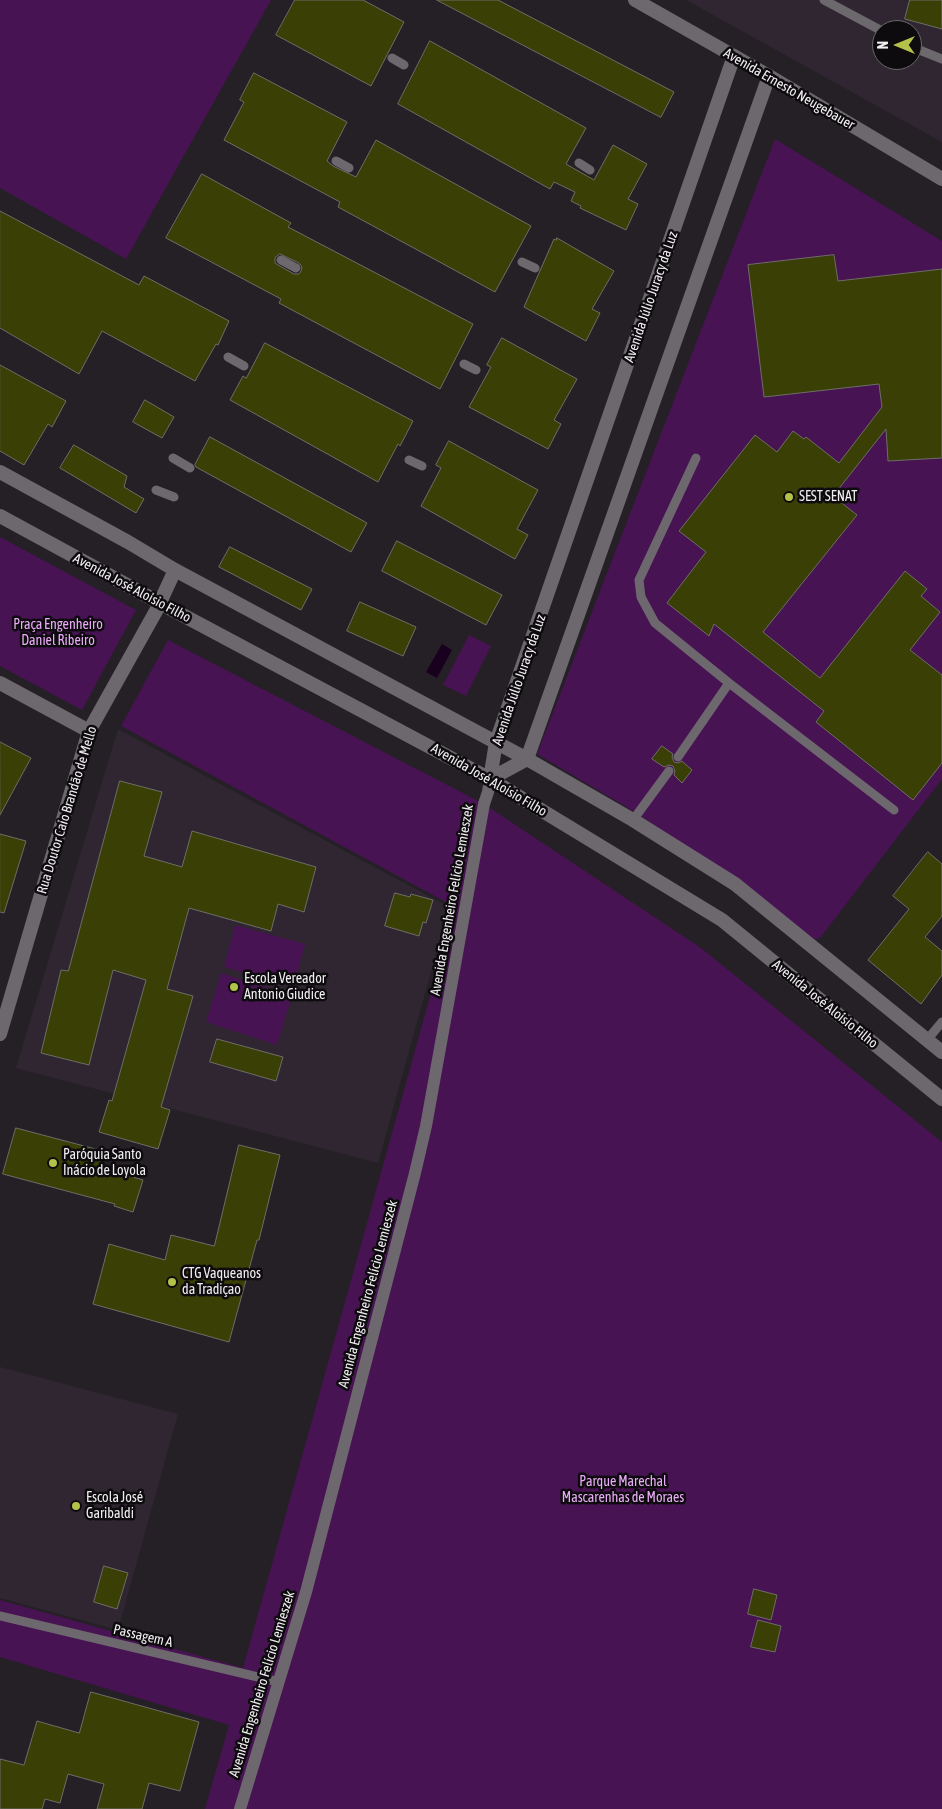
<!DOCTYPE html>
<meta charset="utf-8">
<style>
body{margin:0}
#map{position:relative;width:942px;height:1809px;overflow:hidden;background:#252026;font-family:"Asap Condensed",sans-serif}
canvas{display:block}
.north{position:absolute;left:872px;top:20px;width:50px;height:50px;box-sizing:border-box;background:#0d0b0d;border:1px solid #686669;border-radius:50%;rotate:270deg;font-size:14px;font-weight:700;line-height:20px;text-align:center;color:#f1eef2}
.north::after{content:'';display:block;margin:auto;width:18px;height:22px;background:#b5c24a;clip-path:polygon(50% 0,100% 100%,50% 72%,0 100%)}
</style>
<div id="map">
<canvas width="942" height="1809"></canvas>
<div class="north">N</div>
</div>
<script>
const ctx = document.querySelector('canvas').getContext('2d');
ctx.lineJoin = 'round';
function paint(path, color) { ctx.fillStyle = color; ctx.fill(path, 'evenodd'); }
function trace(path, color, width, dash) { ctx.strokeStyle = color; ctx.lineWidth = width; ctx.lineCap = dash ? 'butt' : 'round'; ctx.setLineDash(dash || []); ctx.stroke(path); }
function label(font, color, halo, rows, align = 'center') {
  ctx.font = font + ' "Asap Condensed",sans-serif'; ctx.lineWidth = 5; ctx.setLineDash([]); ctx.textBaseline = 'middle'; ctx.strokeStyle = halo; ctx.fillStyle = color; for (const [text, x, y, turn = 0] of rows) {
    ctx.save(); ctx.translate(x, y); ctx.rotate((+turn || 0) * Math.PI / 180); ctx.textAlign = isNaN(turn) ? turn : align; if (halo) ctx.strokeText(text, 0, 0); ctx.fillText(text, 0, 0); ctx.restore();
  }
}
paint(new Path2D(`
 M 686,0 L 942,0 L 942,142 ZM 882,30 L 912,30 L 912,60 L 882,60 Z
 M 118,729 L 449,907 L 378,1163 L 16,1068 Z
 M 0,1367 L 178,1414 L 118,1630 L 0,1598 Z`), '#2f2631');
paint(new Path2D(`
 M 0,0 L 271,0 L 126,259 L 0,188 Z
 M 775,139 L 942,241 L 942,779 L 820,938 L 819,937 L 816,940 L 638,814 L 537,754 Z
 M 0,537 L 136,610 L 82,710 L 0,666 Z
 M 469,635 L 491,646 L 466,696 L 443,685 Z
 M 168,640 L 484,804 L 701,948 L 942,1142 L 942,1809 L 205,1809 L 229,1725 L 0,1657 L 0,1600 L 243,1668 L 455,907 L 121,726 Z
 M 235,925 L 305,944 L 294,986 L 224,967 Z
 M 221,973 L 292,996 L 277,1045 L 206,1022 Z`), '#471352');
paint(new Path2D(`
 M 442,644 L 452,650 L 437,678 L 426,672 Z`), '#18001e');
const building = new Path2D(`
 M 295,0 L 363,0 L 404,22 L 371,86 L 276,35 Z
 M 437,0 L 498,0 L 674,92 L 661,117 Z
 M 910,0 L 942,0 L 942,29 L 905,19 Z
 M 430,41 L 586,128 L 566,164 L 594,180 L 613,145 L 647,164 L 628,199 L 638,204 L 626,230 L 580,208 L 581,206 L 571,201 L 575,192 L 554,182 L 550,189 L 398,104 Z
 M 254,73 L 347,122 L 327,161 L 333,166 L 356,177 L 376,140 L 531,226 L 495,292 L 338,207 L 340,202 L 224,140 L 244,102 L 240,100 Z
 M 202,174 L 291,223 L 288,227 L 473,324 L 440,389 L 279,303 L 281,299 L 166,238 ZM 280,254 L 299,263 L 302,267 L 301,271 L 299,274 L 294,274 L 278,265 L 275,263 L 275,258 Z
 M 0,211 L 139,285 L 144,276 L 229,321 L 218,345 L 216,344 L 195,381 L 102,331 L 79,374 L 0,328 Z
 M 557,238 L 614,271 L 592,309 L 600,313 L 586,341 L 524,307 L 554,239 L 556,240 Z
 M 834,255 L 838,281 L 942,269 L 942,458 L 888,461 L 886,429 L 833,496 L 857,515 L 763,632 L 820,678 L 905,571 L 927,589 L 921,596 L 940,612 L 910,650 L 942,675 L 942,763 L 913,800 L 816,722 L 824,711 L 714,624 L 709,636 L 667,603 L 706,552 L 679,531 L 755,435 L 777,452 L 793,431 L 804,439 L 806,437 L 839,463 L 882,407 L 879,384 L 764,397 L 748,265 Z
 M 502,338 L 577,379 L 554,420 L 561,424 L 548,449 L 469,407 L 491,367 L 487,365 Z
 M 265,343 L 413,421 L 400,446 L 398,444 L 378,482 L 230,400 L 243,376 L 246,378 Z
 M 0,365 L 66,401 L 52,427 L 48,424 L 24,465 L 0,451 Z
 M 145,400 L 174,417 L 162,438 L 133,422 Z
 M 210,437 L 367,523 L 351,552 L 196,467 L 195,465 Z
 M 449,441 L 538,490 L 517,529 L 528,535 L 515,559 L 421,506 L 441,468 L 436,465 Z
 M 74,445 L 127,476 L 124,487 L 144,499 L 136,513 L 60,468 Z
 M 397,541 L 502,595 L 486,625 L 382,571 Z
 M 230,547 L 312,589 L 301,610 L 219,567 Z
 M 360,602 L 416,627 L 403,656 L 347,631 Z
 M 0,742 L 31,758 L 0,815 Z
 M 662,746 L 673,754 L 672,757 L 674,762 L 678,763 L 682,761 L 692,770 L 682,783 L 674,775 L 675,771 L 673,766 L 669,765 L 664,767 L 652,759 Z
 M 120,781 L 162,792 L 144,856 L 182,867 L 192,831 L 316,867 L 304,912 L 278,904 L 271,931 L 189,908 L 167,989 L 193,996 L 161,1107 L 170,1110 L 158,1149 L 99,1132 L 109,1100 L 112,1101 L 146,980 L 113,970 L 89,1065 L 41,1053 L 61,970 L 68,971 Z
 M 0,834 L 26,841 L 4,913 L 0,912 Z
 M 928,852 L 942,864 L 942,916 L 925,937 L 942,951 L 942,975 L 921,1004 L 868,960 L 909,909 L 893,896 Z
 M 395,893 L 410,897 L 411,894 L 433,900 L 426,923 L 423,922 L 419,936 L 385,926 Z
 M 217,1039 L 283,1057 L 276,1081 L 210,1062 Z
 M 16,1128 L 103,1151 L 99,1167 L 143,1180 L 133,1212 L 114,1206 L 115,1204 L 3,1174 Z
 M 239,1145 L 280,1155 L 259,1240 L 257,1240 L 229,1342 L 93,1304 L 109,1244 L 165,1260 L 171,1235 L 214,1246 Z
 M 104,1566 L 128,1573 L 117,1609 L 94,1602 Z
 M 754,1589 L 777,1595 L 771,1620 L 748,1614 Z
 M 758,1620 L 781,1626 L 775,1652 L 751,1647 Z
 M 91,1692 L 199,1722 L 180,1791 L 149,1783 L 142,1809 L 97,1809 L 104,1784 L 68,1774 L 60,1803 L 45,1799 L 42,1809 L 0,1809 L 0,1759 L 24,1765 L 37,1721 L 79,1733 Z`);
paint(building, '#3a3f06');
trace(building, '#6d6e66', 1);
trace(new Path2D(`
 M 824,0 L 882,31
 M 912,47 L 942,59
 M 392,58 L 404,65
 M 336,161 L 349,168
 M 579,163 L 590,170
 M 281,260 L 296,268
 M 522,262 L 535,268
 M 228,357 L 244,366
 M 464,364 L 476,370
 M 173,458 L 190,468
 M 696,458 L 639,580 L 641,597 L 655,623 L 729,683 L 894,810
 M 409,460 L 422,466
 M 156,490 L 174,497
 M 678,757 L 729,683
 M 633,820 L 669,771
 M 927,1040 L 942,1022
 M 0,1616 L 279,1682`), '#6d676e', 9);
trace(new Path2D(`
 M 240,1809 L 306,1592 L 415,1173 L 426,1126 L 484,804 L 488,792 L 490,779`), '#6d676e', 12);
trace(new Path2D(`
 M 0,683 L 89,731
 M 0,1034 L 89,731 L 156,611 L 175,570`), '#6d676e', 14);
trace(new Path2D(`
 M 0,472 L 128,542 L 175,570 L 527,759 L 633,820 L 735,884 L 942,1052
 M 0,516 L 160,603 L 490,779 L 722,920 L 942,1099
 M 490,779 L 527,759 L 769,76
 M 490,779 L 496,742 L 734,56`), '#6d676e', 14);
trace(new Path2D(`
 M 635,0 L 769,76 L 942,179`), '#6d676e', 14);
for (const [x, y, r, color] of [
 [789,497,5,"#b5c24a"],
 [234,987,5,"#b5c24a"],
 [53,1163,5,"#b5c24a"],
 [172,1282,5,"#b5c24a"],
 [76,1506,5,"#b5c24a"]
]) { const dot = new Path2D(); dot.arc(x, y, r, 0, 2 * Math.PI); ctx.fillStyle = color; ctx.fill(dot); trace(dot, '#0d0b0d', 2); }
label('14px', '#f1eef2', '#0d0b0d', [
 ["Avenida Ernesto Neugebauer",789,89,30],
 ["Avenida Júlio Juracy da Luz",651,297,-71],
 ["Avenida José Aloísio Filho",132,588,28],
 ["Avenida Júlio Juracy da Luz",519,680,-71],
 ["Avenida José Aloísio Filho",489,780,30],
 ["Rua Doutor Caio Brandão de Mello",67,810,-73],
 ["Avenida Engenheiro Felício Lemieszek",452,900,-80],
 ["Avenida José Aloísio Filho",825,1004,39],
 ["Avenida Engenheiro Felício Lemieszek",368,1294,-75],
 ["Passagem A",143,1636,13],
 ["Avenida Engenheiro Felício Lemieszek",262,1684,-73]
]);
label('14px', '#f1eef2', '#0d0b0d', [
 ["SEST SENAT",799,497],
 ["Escola Vereador",244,979],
 ["Antonio Giudice",244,995],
 ["Paróquia Santo",63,1155],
 ["Inácio de Loyola",63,1171],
 ["CTG Vaqueanos",182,1274],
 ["da Tradiçao",182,1290],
 ["Escola José",86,1498],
 ["Garibaldi",86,1514]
], 'left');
label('14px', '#ebacf9', '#0d0b0d', [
 ["Praça Engenheiro",58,625],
 ["Daniel Ribeiro",58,641],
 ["Parque Marechal",623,1482],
 ["Mascarenhas de Moraes",623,1498]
]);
</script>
